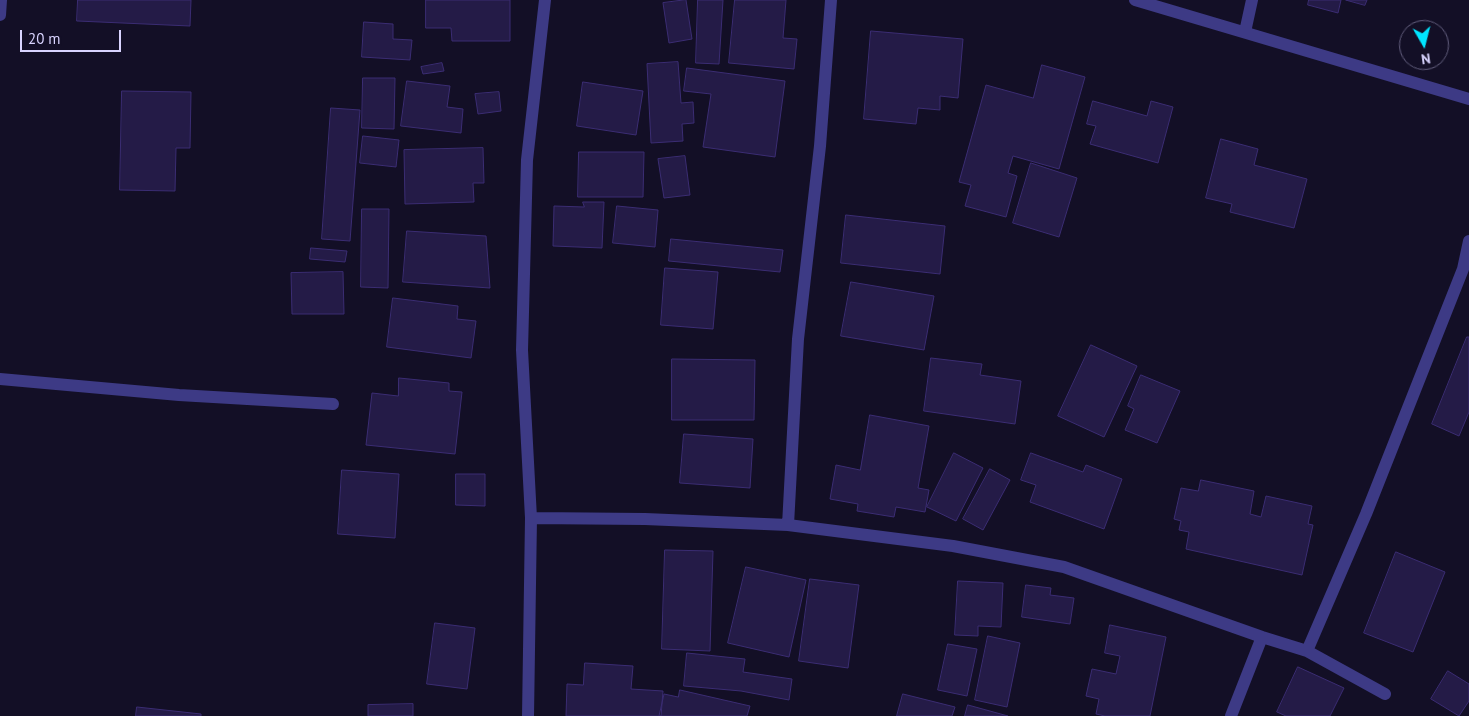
<!DOCTYPE html>
<style>
body{margin:0}
#map{position:relative;width:1469px;height:716px;overflow:hidden;background:#130f26;font-family:"PT Sans",sans-serif}
canvas{display:block}
.north{position:absolute;left:1399px;top:20px;width:50px;height:50px;box-sizing:border-box;background:#130f26;border:1px solid #625e7d;border-radius:50%;rotate:172deg;font-size:14px;font-weight:700;line-height:20px;text-align:center;color:#d9d4ff}
.north::after{content:'';display:block;margin:auto;width:18px;height:22px;background:#00e5ff;clip-path:polygon(50% 0,100% 100%,50% 72%,0 100%)}
.scale{position:absolute;left:20px;top:30px;width:101px;height:22px;box-sizing:border-box;border:2px solid #d9d4ff;border-top:0;padding-left:6px;font-size:15px;line-height:18px;white-space:nowrap;color:#d9d4ff;-webkit-text-stroke:4px #130f26;paint-order:stroke}
</style>
<div id="map">
<canvas width="1469" height="716"></canvas>
<div class="north">N</div>
<div class="scale">20 m</div>
</div>
<script>
const ctx = document.querySelector('canvas').getContext('2d');
ctx.lineJoin = 'round';
function paint(path, color) { ctx.fillStyle = color; ctx.fill(path, 'evenodd'); }
function trace(path, color, width, dash) { ctx.strokeStyle = color; ctx.lineWidth = width; ctx.lineCap = dash ? 'butt' : 'round'; ctx.setLineDash(dash || []); ctx.stroke(path); }
const building = new Path2D(`
 M 78,0 L 191,0 L 190,26 L 77,21 Z
 M 426,0 L 510,0 L 510,41 L 452,41 L 451,28 L 426,28 Z
 M 686,0 L 692,39 L 669,43 L 663,3 Z
 M 698,0 L 723,0 L 719,64 L 696,63 Z
 M 735,0 L 786,0 L 783,38 L 797,39 L 794,69 L 729,63 Z
 M 1309,0 L 1341,0 L 1338,13 L 1308,5 Z
 M 1346,0 L 1367,0 L 1365,5 Z
 M 364,22 L 393,24 L 393,39 L 412,40 L 410,60 L 362,57 Z
 M 871,31 L 963,39 L 958,98 L 940,96 L 940,110 L 918,108 L 916,124 L 864,119 Z
 M 678,62 L 681,103 L 693,102 L 694,123 L 682,124 L 683,141 L 651,143 L 647,64 Z
 M 442,63 L 444,71 L 423,74 L 421,67 Z
 M 1042,65 L 1085,77 L 1059,169 L 1013,156 L 1008,173 L 1017,176 L 1006,217 L 965,206 L 971,185 L 959,182 L 986,85 L 1033,98 Z
 M 687,68 L 785,81 L 775,157 L 703,147 L 711,94 L 684,91 Z
 M 363,78 L 395,78 L 394,129 L 362,128 Z
 M 407,81 L 450,86 L 447,107 L 463,109 L 461,133 L 401,126 Z
 M 583,82 L 643,91 L 636,135 L 577,126 Z
 M 122,91 L 191,92 L 190,148 L 176,148 L 175,191 L 120,190 Z
 M 499,92 L 501,111 L 478,114 L 475,94 Z
 M 1093,101 L 1147,116 L 1151,101 L 1173,107 L 1158,163 L 1090,144 L 1096,126 L 1087,124 Z
 M 331,108 L 360,110 L 350,241 L 322,239 Z
 M 363,136 L 399,140 L 396,167 L 360,163 Z
 M 1221,139 L 1258,149 L 1254,165 L 1307,179 L 1294,228 L 1230,212 L 1232,204 L 1206,198 Z
 M 483,148 L 484,183 L 473,183 L 474,202 L 405,204 L 404,150 Z
 M 579,152 L 644,152 L 643,197 L 578,197 Z
 M 685,156 L 690,195 L 664,198 L 658,159 Z
 M 1031,163 L 1077,178 L 1059,237 L 1013,223 Z
 M 583,202 L 604,202 L 602,248 L 553,246 L 554,206 L 584,207 Z
 M 617,206 L 658,210 L 655,247 L 613,243 Z
 M 362,209 L 389,209 L 388,288 L 361,287 Z
 M 846,215 L 945,226 L 940,274 L 841,263 Z
 M 407,231 L 486,236 L 490,288 L 403,282 Z
 M 671,239 L 783,250 L 780,272 L 669,261 Z
 M 311,248 L 347,251 L 345,262 L 310,259 Z
 M 665,268 L 718,272 L 713,329 L 661,325 Z
 M 343,272 L 344,314 L 292,314 L 291,273 Z
 M 851,282 L 934,296 L 924,350 L 841,336 Z
 M 393,298 L 458,306 L 457,319 L 476,321 L 471,358 L 387,347 Z
 M 1467,337 L 1469,337 L 1469,412 L 1459,436 L 1432,424 Z
 M 1091,345 L 1137,366 L 1104,437 L 1058,416 Z
 M 931,358 L 982,364 L 980,375 L 1021,381 L 1015,424 L 924,411 Z
 M 672,359 L 755,360 L 754,420 L 672,420 Z
 M 1141,375 L 1180,391 L 1157,443 L 1125,430 L 1134,409 L 1128,406 Z
 M 399,378 L 449,383 L 449,391 L 462,392 L 455,454 L 366,445 L 372,393 L 398,396 Z
 M 870,415 L 929,426 L 918,488 L 929,490 L 925,512 L 896,507 L 894,517 L 857,511 L 858,504 L 830,499 L 836,465 L 860,470 Z
 M 684,434 L 753,439 L 750,488 L 680,483 Z
 M 954,453 L 983,468 L 956,521 L 927,507 Z
 M 1031,453 L 1083,472 L 1086,465 L 1122,479 L 1104,529 L 1030,502 L 1036,485 L 1021,480 Z
 M 990,469 L 1010,480 L 983,530 L 963,519 Z
 M 342,470 L 399,474 L 395,538 L 338,534 Z
 M 456,474 L 485,474 L 485,506 L 456,505 Z
 M 1201,480 L 1254,491 L 1250,514 L 1261,517 L 1266,496 L 1312,506 L 1308,524 L 1313,525 L 1302,575 L 1186,549 L 1189,532 L 1179,530 L 1181,521 L 1174,519 L 1181,488 L 1198,491 Z
 M 665,550 L 713,551 L 710,651 L 662,649 Z
 M 1396,552 L 1445,572 L 1413,652 L 1364,633 Z
 M 746,567 L 806,580 L 789,657 L 728,643 Z
 M 810,579 L 859,585 L 848,668 L 799,661 Z
 M 958,581 L 1003,583 L 1001,627 L 978,626 L 978,636 L 955,635 Z
 M 1026,585 L 1051,588 L 1050,595 L 1074,598 L 1070,624 L 1022,617 Z
 M 435,623 L 475,628 L 467,689 L 427,684 Z
 M 1110,625 L 1166,637 L 1150,716 L 1105,716 L 1096,714 L 1099,699 L 1086,696 L 1092,669 L 1116,674 L 1120,656 L 1105,653 Z
 M 988,636 L 1020,643 L 1007,707 L 975,700 Z
 M 948,644 L 977,649 L 967,696 L 938,690 Z
 M 687,653 L 745,659 L 743,672 L 792,679 L 789,700 L 741,691 L 684,686 Z
 M 585,663 L 633,666 L 631,689 L 663,691 L 661,716 L 566,716 L 567,684 L 583,685 Z
 M 1298,667 L 1344,688 L 1330,716 L 1286,716 L 1277,712 Z
 M 1448,671 L 1469,684 L 1469,701 L 1459,716 L 1431,699 Z
 M 680,690 L 750,706 L 747,716 L 659,716 L 664,694 L 678,697 Z
 M 903,694 L 955,707 L 952,716 L 897,716 Z
 M 413,704 L 413,716 L 368,716 L 368,705 Z
 M 968,705 L 1008,716 L 965,716 Z
 M 137,707 L 201,714 L 201,716 L 136,716 Z`);
paint(building, '#241b47');
trace(building, '#3b2d73', 1);
trace(new Path2D(`
 M 1135,0 L 1469,99
 M 0,15 L 1,0
 M 1245,32 L 1252,0
 M 0,379 L 179,395 L 333,404
 M 531,518 L 645,519 L 788,525 L 953,546 L 1064,567 L 1262,637 L 1307,651 L 1385,694
 M 788,525 L 798,339 L 820,146 L 831,0
 M 1307,651 L 1366,514 L 1463,269 L 1469,241
 M 528,716 L 531,518 L 522,350 L 527,160 L 545,0
 M 1231,716 L 1262,637`), '#3d3a85', 12);
</script>
